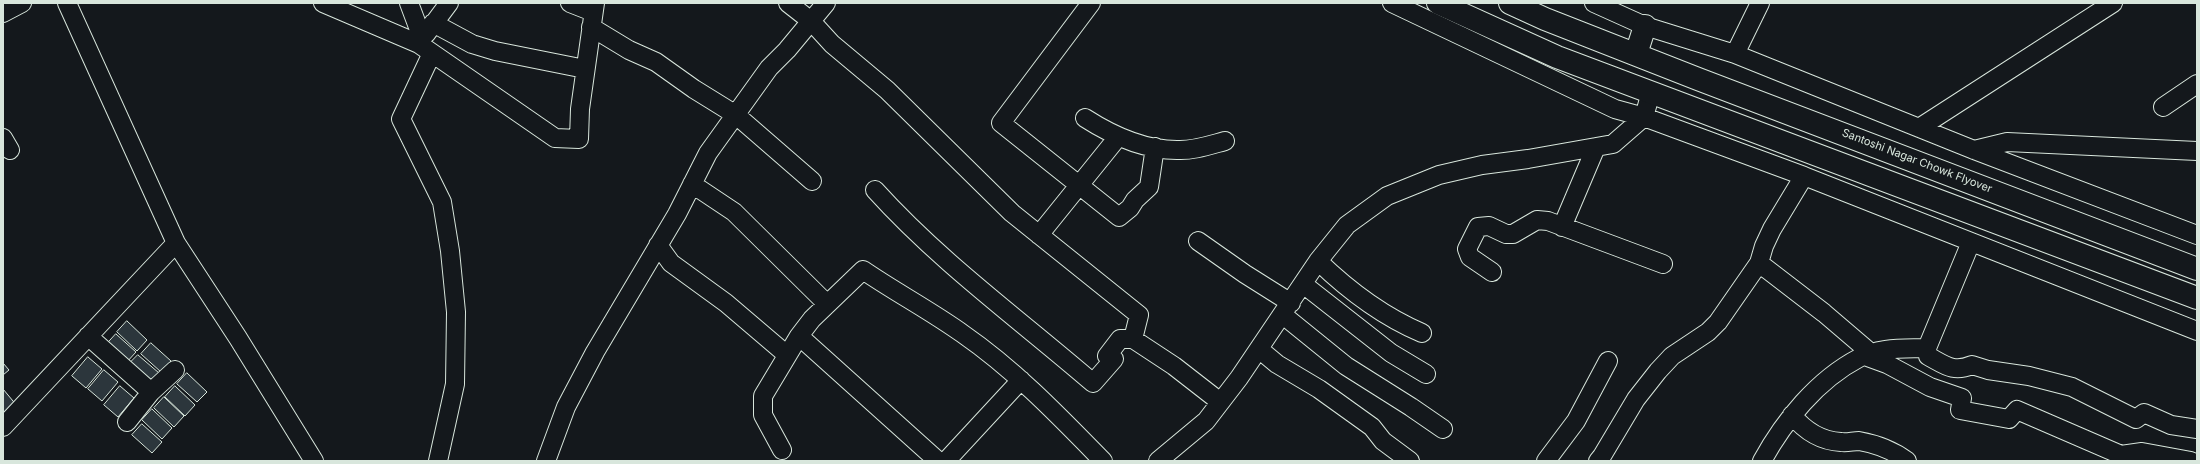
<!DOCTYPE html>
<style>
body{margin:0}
#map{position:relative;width:2200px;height:464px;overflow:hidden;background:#14181c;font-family:Inter,sans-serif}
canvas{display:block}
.frame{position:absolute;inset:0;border:4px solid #d8e6dc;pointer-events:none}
</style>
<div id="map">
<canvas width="2200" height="464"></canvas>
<div class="frame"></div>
</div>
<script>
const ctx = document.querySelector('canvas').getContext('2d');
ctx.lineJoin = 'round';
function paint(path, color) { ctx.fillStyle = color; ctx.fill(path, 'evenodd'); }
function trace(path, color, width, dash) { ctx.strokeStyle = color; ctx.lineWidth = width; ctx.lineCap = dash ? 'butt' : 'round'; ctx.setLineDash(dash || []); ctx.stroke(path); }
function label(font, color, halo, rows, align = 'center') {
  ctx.font = font + ' Inter,sans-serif'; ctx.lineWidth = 3; ctx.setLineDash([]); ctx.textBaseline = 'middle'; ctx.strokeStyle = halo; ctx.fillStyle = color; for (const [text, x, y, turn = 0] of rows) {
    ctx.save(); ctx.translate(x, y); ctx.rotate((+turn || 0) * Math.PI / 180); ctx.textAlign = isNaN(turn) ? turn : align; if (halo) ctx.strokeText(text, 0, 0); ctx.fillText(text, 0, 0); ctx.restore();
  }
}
const building = new Path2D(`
 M 127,321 L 147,340 L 137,351 L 117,332 Z
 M 116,334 L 136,352 L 126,363 L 106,345 Z
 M 151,343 L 171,361 L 161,372 L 141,354 Z
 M 138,355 L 159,373 L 148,384 L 128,365 Z
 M 88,357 L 102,369 L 86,388 L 72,376 Z
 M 3,363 L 9,370 L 3,375 Z
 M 104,370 L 118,382 L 102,401 L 88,389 Z
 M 187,373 L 207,392 L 197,402 L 177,384 Z
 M 120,386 L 134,398 L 118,417 L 104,405 Z
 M 175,386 L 195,405 L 185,416 L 165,397 Z
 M 3,389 L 18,407 L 3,414 Z
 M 164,397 L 184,416 L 174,427 L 154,408 Z
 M 152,409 L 172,428 L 162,439 L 142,420 Z
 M 142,424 L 162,442 L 152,453 L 132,435 Z`);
paint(building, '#2c363c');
trace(building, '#d8e6dc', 1);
const minor = new Path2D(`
 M 67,3 L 176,243 L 238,338 L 314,461
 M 323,3 L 419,44 L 555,138 L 579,139 L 580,109 L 595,3
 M 409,3 L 418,27 L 425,35
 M 570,3 L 593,12
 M 788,3 L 811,21 L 832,44 L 887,90 L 1012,213 L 1139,315 L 1133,339 L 1174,366 L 1219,401
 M 1091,3 L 1001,123 L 1119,217 L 1130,208 L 1135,200 L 1149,187 L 1155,147
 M 1392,3 L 1615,109 L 1644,117 L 1804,176 L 2197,331
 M 1594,3 L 1645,26 L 1735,54 L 1974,150 L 2197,235
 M 3,13 L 22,3
 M 433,23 L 472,44 L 495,51 L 585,69
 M 591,27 L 629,50 L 656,62 L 694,89 L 736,115 L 812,181
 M 426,34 L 449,3
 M 432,53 L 401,119 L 442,202 L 450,251 L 456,312 L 455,384 L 438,461
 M 1735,54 L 1760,3
 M 2163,107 L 2197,84
 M 1085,118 C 1113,136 1144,150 1177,150 C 1193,151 1210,145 1225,141
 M 1919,128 L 2113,3
 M 3,138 L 10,150
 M 1974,150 L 2007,142 L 2197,151
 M 692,184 L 734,212 L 827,304
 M 875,190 C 940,262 1020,320 1093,383 L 1114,359 L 1107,356 L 1120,339 L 1133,339
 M 1562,227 L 1596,147
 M 1039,235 L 1118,137
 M 1198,241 L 1245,274 L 1291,303
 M 658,245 L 671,263 L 726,303 L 787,355
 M 1318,261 C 1349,291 1382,316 1422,333
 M 1759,263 L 1824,313 L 1872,354
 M 1492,272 L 1470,257 L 1467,249 L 1478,227 L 1489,226 L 1506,234 L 1513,234 L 1537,220 L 1548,221 L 1663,264
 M 1303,284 L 1391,353 L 1426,374
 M 1283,315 L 1346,366 L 1411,407 L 1443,429
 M 88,336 L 151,392 L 175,370
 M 799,336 L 812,319 L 863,270 C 895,292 931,311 963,334 C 1015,370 1059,416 1103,461
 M 1927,348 L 1928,356 C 1945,365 1953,373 1972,365 L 1988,370 L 2029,376 L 2072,387 L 2136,419 L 2144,413 L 2171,425 L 2197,429
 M 1259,349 L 1277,364 L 1319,389 L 1372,427 L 1383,441 L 1410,461
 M 1865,356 L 1887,364 L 1930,387 L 1962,398 L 1960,410 L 2009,419 L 2017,410 L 2121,455 L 2142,452 L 2191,461
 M 1792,415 C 1805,431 1820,441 1841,442 C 1847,443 1853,441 1859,441 C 1876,444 1894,451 1907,461
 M 127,422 L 151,392
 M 3,427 L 176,243
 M 782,450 L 763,415 L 763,396 L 799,336 L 938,461
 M 546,461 L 566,407 L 595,352 L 677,214 L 708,153 L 769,68 L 787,50 L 826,3
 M 946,461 L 1021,380
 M 1158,461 L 1206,421 L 1239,378 L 1318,261 L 1347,225 L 1387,196 L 1439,175 L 1482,165 L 1528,159 L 1613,144 L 1644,117 L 1651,92
 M 1546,461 L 1576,421 L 1608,361
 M 1598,461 L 1602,456 L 1636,399 L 1658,371 L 1672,356 L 1708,332 L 1718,322 L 1759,263 L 1764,246 L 1772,229 L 1804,176
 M 1762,461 C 1784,421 1817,380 1859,358 C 1879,347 1905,349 1927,348 L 1971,242`);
const highway = new Path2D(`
 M 1438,3 L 1557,57 L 2197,298
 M 1510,3 L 1545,19 L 1698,79 L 2197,269
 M 1636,54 L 1645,26`);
trace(minor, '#d8e6dc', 20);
trace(highway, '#d8e6dc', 24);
trace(minor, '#14181c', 18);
trace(highway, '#14181c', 22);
label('11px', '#d8e6dc', '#14181c', [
 ["Santoshi Nagar Chowk Flyover",1917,161,21]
]);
</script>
